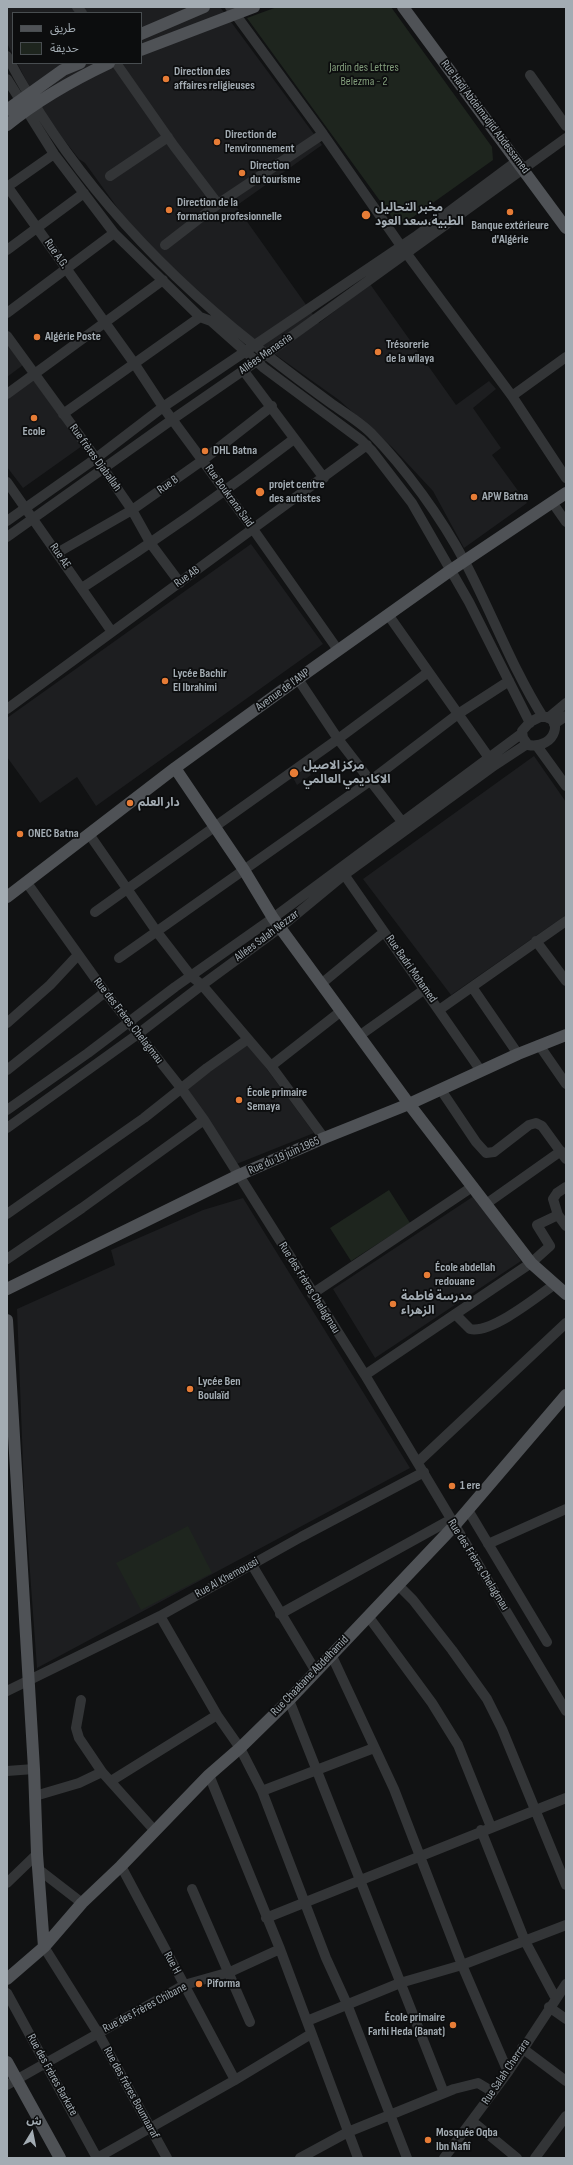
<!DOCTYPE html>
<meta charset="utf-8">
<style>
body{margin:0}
#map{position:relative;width:573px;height:2165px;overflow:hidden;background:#111213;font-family:"Sofia Sans Condensed","Noto Sans Arabic",sans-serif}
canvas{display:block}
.frame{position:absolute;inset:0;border:8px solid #a3acb3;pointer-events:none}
.legend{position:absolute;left:12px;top:12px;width:130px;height:52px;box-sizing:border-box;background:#0c0d0e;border:1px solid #484d50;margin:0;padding:5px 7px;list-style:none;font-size:12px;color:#a3acb3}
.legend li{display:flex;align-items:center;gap:8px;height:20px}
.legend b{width:20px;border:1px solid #484d50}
.north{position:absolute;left:12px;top:2113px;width:40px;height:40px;-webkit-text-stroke:3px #0c0d0e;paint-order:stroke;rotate:10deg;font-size:11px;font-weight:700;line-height:16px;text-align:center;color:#a3acb3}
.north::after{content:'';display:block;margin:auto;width:14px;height:18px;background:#a3acb3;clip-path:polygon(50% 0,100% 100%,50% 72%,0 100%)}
</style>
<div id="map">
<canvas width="573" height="2165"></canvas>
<div class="frame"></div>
<ul class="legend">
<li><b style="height:5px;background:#4f5256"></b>طريق</li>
<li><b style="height:11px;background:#1e251e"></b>حديقة</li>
</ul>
<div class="north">ش</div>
</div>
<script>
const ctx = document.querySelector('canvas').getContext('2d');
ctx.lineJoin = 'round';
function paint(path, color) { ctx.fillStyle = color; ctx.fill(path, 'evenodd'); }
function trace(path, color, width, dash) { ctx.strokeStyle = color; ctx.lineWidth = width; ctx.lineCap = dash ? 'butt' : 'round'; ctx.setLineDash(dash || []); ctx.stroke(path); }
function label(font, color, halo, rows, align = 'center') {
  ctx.font = font + ' "Sofia Sans Condensed","Noto Sans Arabic",sans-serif'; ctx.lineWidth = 3.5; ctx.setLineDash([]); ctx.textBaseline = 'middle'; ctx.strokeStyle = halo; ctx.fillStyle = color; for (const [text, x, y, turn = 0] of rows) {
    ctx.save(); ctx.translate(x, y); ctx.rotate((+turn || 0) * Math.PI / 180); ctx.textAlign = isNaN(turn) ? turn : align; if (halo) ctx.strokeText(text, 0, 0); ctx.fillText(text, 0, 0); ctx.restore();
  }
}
paint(new Path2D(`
 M 7,7 L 220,7 L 322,145 L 236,206 L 319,323 L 370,284 L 456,405 L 489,381 L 496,389 L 473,408 L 501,448 L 492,455 L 527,503 L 464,548 L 433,491 L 392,447 L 339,400 L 276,355 L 251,340 L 161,258 L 122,214 L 85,163 L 79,159 L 44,114 L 17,63 L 141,63 L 141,13 L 13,13 L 13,55 L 7,43 Z
 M 7,343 L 23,365 L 7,377 Z
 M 29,374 L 82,446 L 23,488 L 7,467 L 7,390 Z
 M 251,544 L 323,644 L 96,806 L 77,777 L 40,803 L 7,757 L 7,718 Z
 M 534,756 L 566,802 L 566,915 L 451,995 L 363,879 Z
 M 307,768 L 311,775 L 297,785 L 291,774 Z
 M 244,1038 L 314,1133 L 234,1165 L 179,1085 Z
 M 474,1196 L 521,1261 L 375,1358 L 333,1289 Z
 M 243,1198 L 410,1468 L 37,1668 L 24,1490 L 17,1309 L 115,1265 L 111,1250 L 203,1210 Z`), '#1d1e20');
paint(new Path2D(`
 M 277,7 L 391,7 L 492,147 L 493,160 L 399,227 L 247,18 Z
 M 389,1190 L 410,1223 L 351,1261 L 330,1228 Z
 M 188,1526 L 212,1573 L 141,1610 L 116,1563 Z`), '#1e251e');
trace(new Path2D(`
 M 77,7 L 82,13
 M 230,7 L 323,134 L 401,246 L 512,396 L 566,478
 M 7,56 C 66,169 154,265 253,344 C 279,365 306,385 332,404 C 345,413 360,422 371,433 C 406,469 441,517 465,562 C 492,613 512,668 543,717
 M 116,63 L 174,146 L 218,204
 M 530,75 L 566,126
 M 7,79 L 54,154 L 114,233 L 200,317 L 211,321 L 264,368 L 361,440 L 372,451 L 412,503 L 469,602 L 530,723
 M 110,176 L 168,137
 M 7,186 L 134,363 L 163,407 L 253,529 L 338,650
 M 7,187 L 54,154
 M 165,245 L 218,204 L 323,134
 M 7,250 L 84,193
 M 7,313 L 114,233
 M 7,336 L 103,468 L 132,510 L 151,544 L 180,583
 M 243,370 L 324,478
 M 7,394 L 163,280
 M 512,396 L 566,357
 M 63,414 L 200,317
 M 7,482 L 112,632
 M 552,502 L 566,522
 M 7,521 L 95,459 L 163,407 L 415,237 L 517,161
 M 7,537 L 173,419 L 257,361 L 566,138
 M 57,553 L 132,510 L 203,460 L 272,406
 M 82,588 C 155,541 225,492 294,439
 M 389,616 L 492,762
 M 298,679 L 338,739 L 403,823
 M 7,709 L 367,445
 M 540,717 C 565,714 557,750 528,745 L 523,738 L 522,731 L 530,722 Z
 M 548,718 L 566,703
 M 554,724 L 566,716
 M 537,746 L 566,786
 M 89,834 L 157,932 L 191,976 L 202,985 L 271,1066 L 324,1138
 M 341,870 L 481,1071
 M 27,883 L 105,992 L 181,1088 L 204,1120 L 365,1375 L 566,1711
 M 95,912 L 338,739 L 427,673
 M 536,941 L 566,981
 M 119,958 L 370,781 L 458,714 L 509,681
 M 321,984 L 384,932
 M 472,987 L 518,1054
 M 439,1010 L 566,921
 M 7,1023 L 50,985 L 78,955
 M 359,1036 L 425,989
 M 539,1045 L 566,1084
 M 271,1066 L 340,1012
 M 7,1070 L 105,992
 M 441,1090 L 476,1142 L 486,1153 L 494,1152 L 529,1125 L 536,1123 L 542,1126 L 566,1159
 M 7,1110 L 88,1053 L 175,987 L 273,918 L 521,734
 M 7,1128 L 138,1034 L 202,985 L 281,927 L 344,875 L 495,765 L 527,744
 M 566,1187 L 557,1193 L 553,1199 L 558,1215 L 566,1226
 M 486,1204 L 561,1151
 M 7,1214 L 144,1118 L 207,1068 L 248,1039
 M 7,1259 L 82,1208 L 204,1120
 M 312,1294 L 472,1187
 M 456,1315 L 470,1329 C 491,1334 537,1297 555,1284
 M 365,1375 L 531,1263 L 550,1246 L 537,1225 L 558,1215
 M 418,1462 L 566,1323
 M 468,1510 L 547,1642
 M 488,1544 L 566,1509
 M 252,1565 L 315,1670
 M 398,1585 L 413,1600 L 452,1650 L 487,1699 L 502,1729 L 566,1885
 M 280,1614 L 450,1520
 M 160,1616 L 217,1715 L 240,1748 L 262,1791 L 326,1958 L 347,2004 L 407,2158
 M 368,1616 L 432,1703 L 458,1745 L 491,1827
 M 331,1654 L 394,1789 L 462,1965 L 508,2072
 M 7,1691 L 160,1616 L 301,1537 L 424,1472
 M 81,1700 L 76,1728 L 79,1738 L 102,1772 L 155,1831
 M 289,1700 L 444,2093
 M 7,1771 L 34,1769
 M 209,1775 L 280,1949 L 358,2158
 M 111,1781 L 217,1715
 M 262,1791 L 374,1748
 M 35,1796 L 79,1783 L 102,1772
 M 481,1830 L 525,1941 L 556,1999
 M 121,1866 L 235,2080
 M 38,1869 L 82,1903
 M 7,1883 L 37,1854
 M 192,1889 L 250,2022
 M 266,1918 L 566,1798
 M 44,1947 L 98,2033 L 167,2158
 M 7,1993 L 97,2158
 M 549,2007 L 566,2019
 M 307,2021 L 400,1983 L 462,1965 L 566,1925
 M 522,2048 L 566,2081
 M 7,2085 L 184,1985 L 230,1972 L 280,1949
 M 472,2121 L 517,2158
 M 97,2158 L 235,2080 L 311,2034
 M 300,2158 L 348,2132 L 454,2089 L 478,2083 L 493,2092
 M 444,2158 L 508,2072 L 566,1984
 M 535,2158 L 566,2116`), '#333537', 10);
trace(new Path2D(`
 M 403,7 L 566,228
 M 141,34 L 204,7
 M 141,50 L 254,7
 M 7,110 L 63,70 L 80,63
 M 7,125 C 38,100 73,80 109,63
 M 175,768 L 244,870 L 273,918 L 409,1104 L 531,1263 L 566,1294
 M 7,897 L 175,768 L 295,681 L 451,570 L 566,493
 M 7,1289 L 239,1175 L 324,1138 L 409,1104 L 518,1054 L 566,1035
 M 7,1320 L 34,1769 L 37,1854 L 44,1947
 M 7,1979 L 44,1947 L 82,1903 L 121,1866 L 209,1775 L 240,1748 L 289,1700 L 454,1526 L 566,1395
 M 7,2062 L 60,2158`), '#4f5256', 12);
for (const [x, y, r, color] of [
 [166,79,4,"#e67c36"],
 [217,142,4,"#e67c36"],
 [242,173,4,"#e67c36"],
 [169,210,4,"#e67c36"],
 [510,212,4,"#e67c36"],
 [366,215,5,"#e67c36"],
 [37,337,4,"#e67c36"],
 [378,352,4,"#e67c36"],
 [34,418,4,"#e67c36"],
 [205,451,4,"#e67c36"],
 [260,492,5,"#e67c36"],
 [474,497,4,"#e67c36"],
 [165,681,4,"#e67c36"],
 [294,773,5,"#e67c36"],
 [130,803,4,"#e67c36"],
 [20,834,4,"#e67c36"],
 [239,1100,4,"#e67c36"],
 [427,1275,4,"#e67c36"],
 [393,1304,4,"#e67c36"],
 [190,1389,4,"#e67c36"],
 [452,1486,4,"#e67c36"],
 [199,1984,4,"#e67c36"],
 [453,2025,4,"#e67c36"],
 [428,2140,4,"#e67c36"]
]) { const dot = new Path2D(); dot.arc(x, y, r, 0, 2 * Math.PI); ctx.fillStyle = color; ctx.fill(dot); trace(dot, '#0c0d0e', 1.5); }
label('12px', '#829d7b', '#0c0d0e', [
 ["Jardin des Lettres",364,68],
 ["Belezma - 2",364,82]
]);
label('bold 12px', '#a3acb3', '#0c0d0e', [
 ["Direction des",174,72],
 ["affaires religieuses",174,86],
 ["Direction de",225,135],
 ["l'environnement",225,149],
 ["Direction",250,166],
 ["du tourisme",250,180],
 ["Direction de la",177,203],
 ["formation profesionnelle",177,217],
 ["مخبر التحاليل",375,208],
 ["الطبية،سعد العود",375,222],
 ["Banque extérieure",510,226,"center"],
 ["d'Algérie",510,240,"center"],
 ["Algérie Poste",45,337],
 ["Trésorerie",386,345],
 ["de la wilaya",386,359],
 ["Ecole",34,432,"center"],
 ["DHL Batna",213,451],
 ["projet centre",269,485],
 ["des autistes",269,499],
 ["APW Batna",482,497],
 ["Lycée Bachir",173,674],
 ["El Ibrahimi",173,688],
 ["مركز الاصيل",303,766],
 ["الاكاديمي العالمي",303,780],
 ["دار العلم",138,803],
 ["ONEC Batna",28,834],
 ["École primaire",247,1093],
 ["Semaya",247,1107],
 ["École abdellah",435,1268],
 ["redouane",435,1282],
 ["مدرسة فاطمة",401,1297],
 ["الزهراء",401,1311],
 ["Lycée Ben",198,1382],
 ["Boulaïd",198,1396],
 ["1 ere",460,1486],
 ["Piforma",207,1984],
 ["École primaire",445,2018,"right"],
 ["Farhi Heda (Banat)",445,2032,"right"],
 ["Mosquée Oqba",436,2133],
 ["Ibn Nafiî",436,2147]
], 'left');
label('12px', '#a3acb3', '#0c0d0e', [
 ["Rue Hadj Abdelmadjid Abdessamed",485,117,53],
 ["Rue A.G.",56,254,55],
 ["Allées Menasria",266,354,-35],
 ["Rue frères Djaballah",95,458,54],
 ["Rue B",168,485,-35],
 ["Rue Boukrana Said",229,496,54],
 ["Rue AE",60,556,55],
 ["Rue AB",187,577,-36],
 ["Avenue de l'ANP",283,690,-36],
 ["Allées Salah Nezzar",267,936,-37],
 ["Rue Badri Mohamed",411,969,55],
 ["Rue des Frères Chelagmau",128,1021,52],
 ["Rue du 19 juin 1965",284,1156,-24],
 ["Rue des Frères Chelagmau",309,1288,58],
 ["Rue des Frères Chelagmau",478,1565,58],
 ["Rue Al Khemoussi",227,1578,-29],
 ["Rue Chaabane Abdelhamid",310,1676,-46],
 ["Rue H",172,1963,61],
 ["Rue des Frères Chibane",145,2008,-28],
 ["Rue Salah Cherrara",506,2072,-56],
 ["Rue des Frères Barkate",52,2075,61],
 ["Rue des frères Boumaaraf",131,2093,61]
]);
</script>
